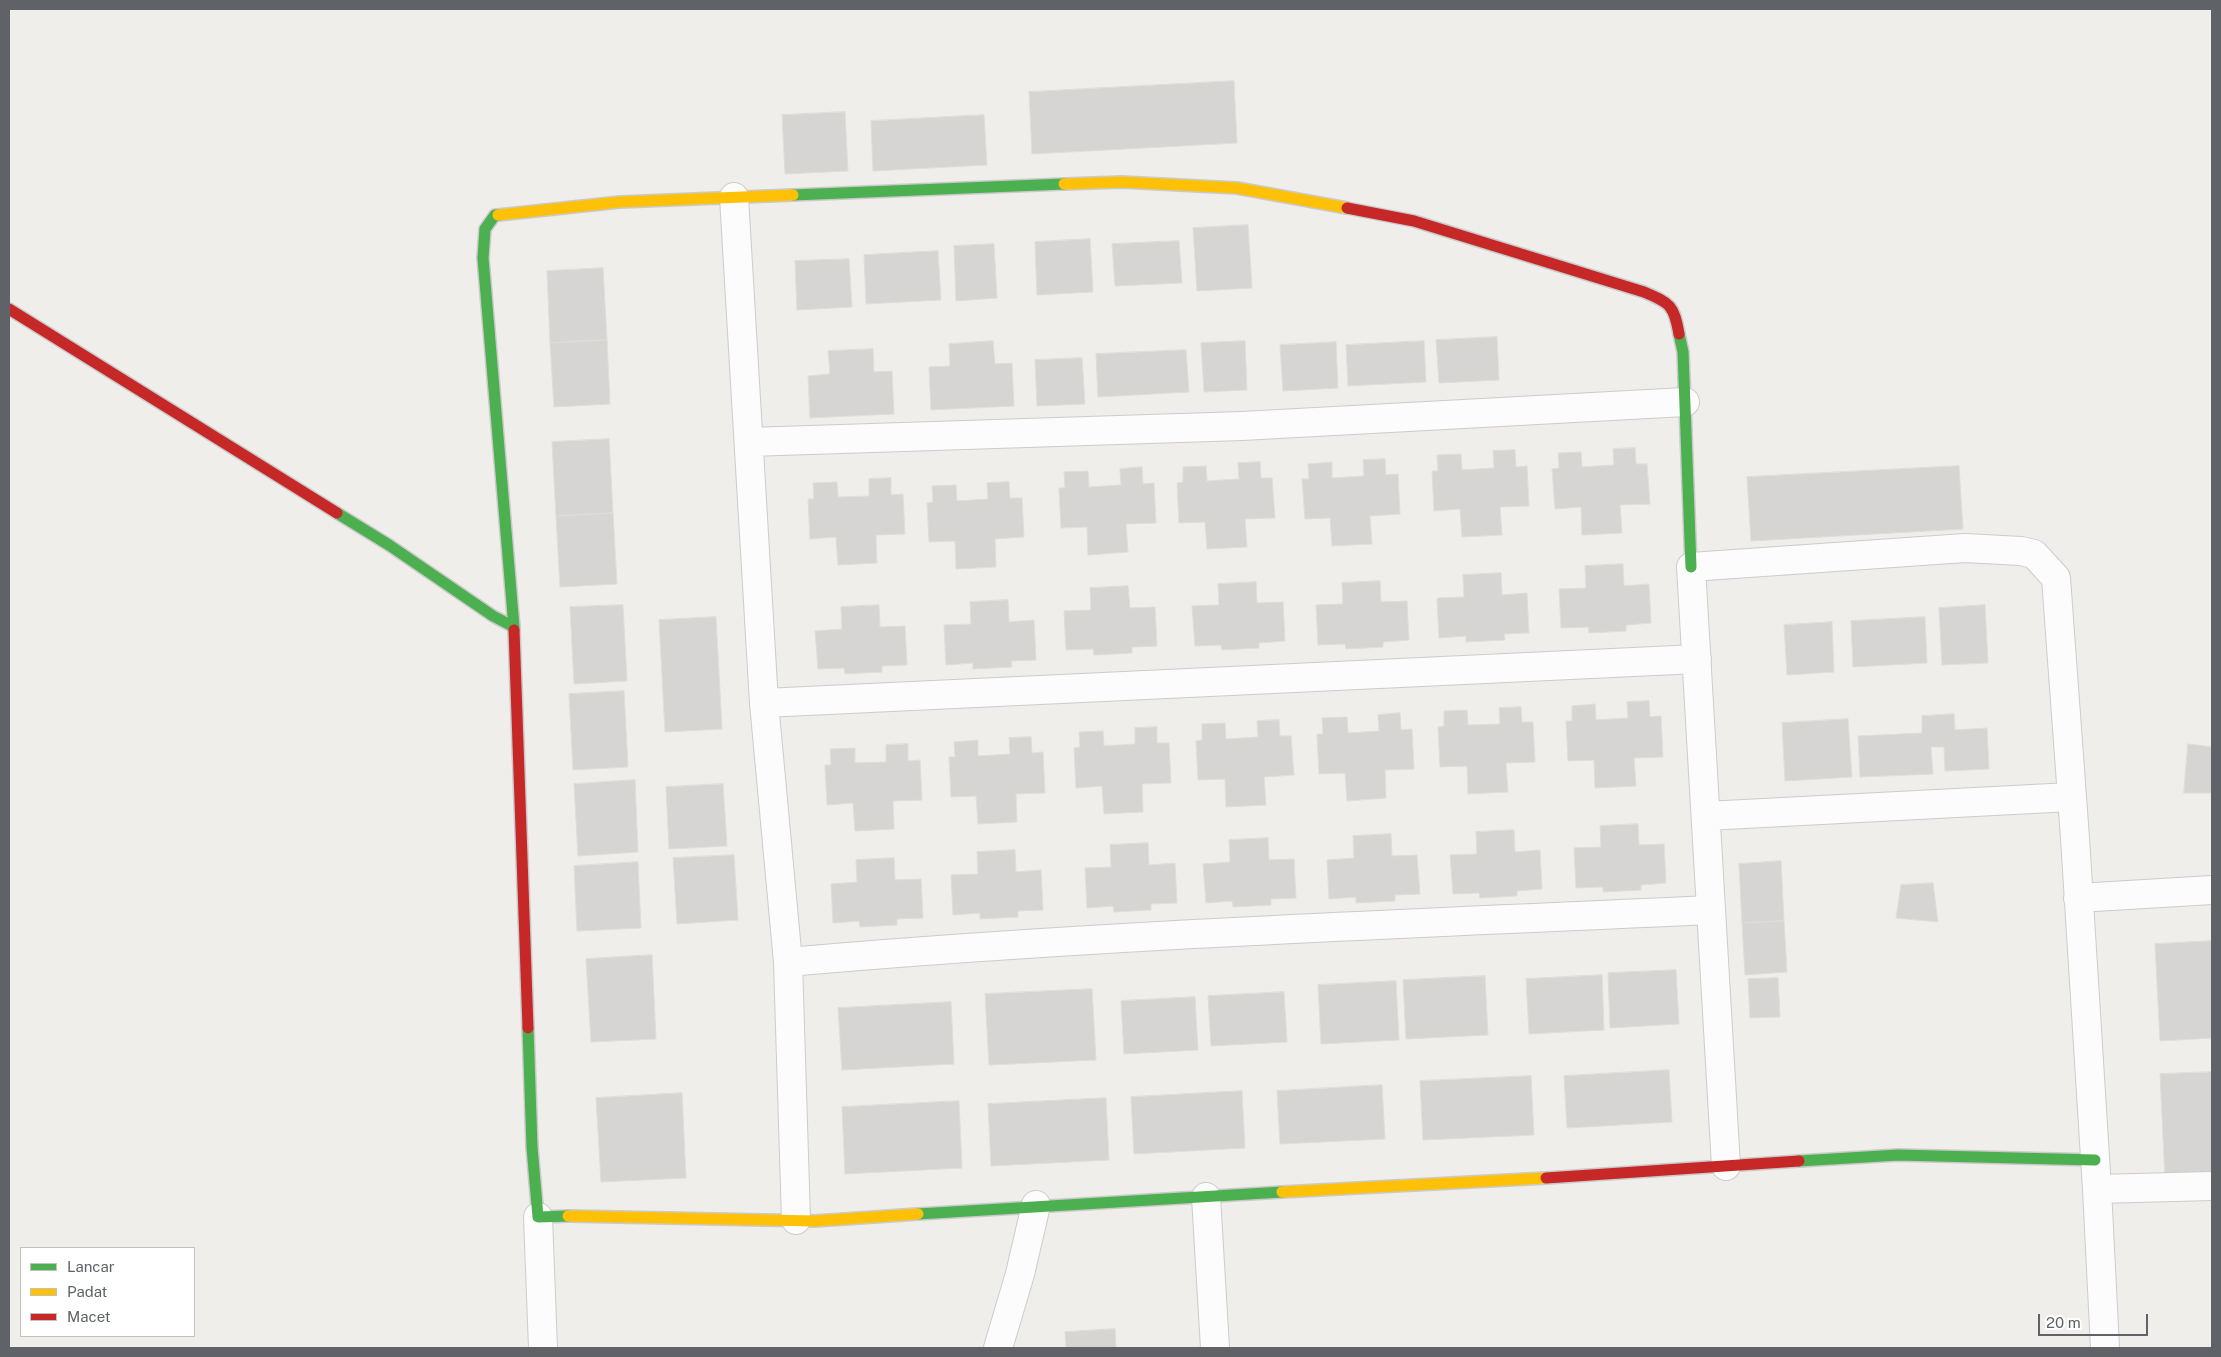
<!DOCTYPE html>
<style>
body{margin:0}
#map{position:relative;width:2221px;height:1357px;overflow:hidden;background:#efeeea;font-family:"Public Sans",sans-serif}
canvas{display:block}
.frame{position:absolute;inset:0;border:10px solid #5f6368;pointer-events:none}
.legend{position:absolute;left:20px;top:1247px;width:175px;height:90px;box-sizing:border-box;background:#fff;border:1px solid #bfc1c3;margin:0;padding:6px 9px;list-style:none;font-size:15px;color:#5f6368}
.legend li{display:flex;align-items:center;gap:10px;height:25px}
.legend b{width:25px;border:1px solid #bfc1c3}
.scale{position:absolute;left:2038px;top:1314px;width:110px;height:22px;box-sizing:border-box;border:2px solid #5f6368;border-top:0;padding-left:6px;font-size:15px;line-height:18px;white-space:nowrap;color:#5f6368;-webkit-text-stroke:4px #fff;paint-order:stroke}
</style>
<div id="map">
<canvas width="2221" height="1357"></canvas>
<div class="frame"></div>
<ul class="legend">
<li><b style="height:6px;background:#4caf50"></b>Lancar</li>
<li><b style="height:6px;background:#ffc107"></b>Padat</li>
<li><b style="height:6px;background:#c62828"></b>Macet</li>
</ul>
<div class="scale">20 m</div>
</div>
<script>
const ctx = document.querySelector('canvas').getContext('2d');
ctx.lineJoin = 'round';
function paint(path, color) { ctx.fillStyle = color; ctx.fill(path, 'evenodd'); }
function trace(path, color, width, dash) { ctx.strokeStyle = color; ctx.lineWidth = width; ctx.lineCap = dash ? 'butt' : 'round'; ctx.setLineDash(dash || []); ctx.stroke(path); }
const building = new Path2D(`
 M 1234,81 L 1237,143 L 1032,154 L 1029,92 Z
 M 845,112 L 848,171 L 785,174 L 782,115 Z
 M 984,115 L 987,165 L 873,171 L 871,121 Z
 M 1248,225 L 1252,288 L 1197,291 L 1193,228 Z
 M 1090,239 L 1093,292 L 1037,295 L 1035,242 Z
 M 1179,241 L 1182,283 L 1115,286 L 1112,244 Z
 M 994,244 L 997,298 L 956,301 L 954,246 Z
 M 938,251 L 941,300 L 866,304 L 864,255 Z
 M 849,259 L 852,307 L 797,310 L 795,261 Z
 M 603,268 L 607,340 L 550,343 L 547,271 Z
 M 1497,337 L 1499,380 L 1439,383 L 1436,340 Z
 M 607,340 L 610,404 L 554,407 L 550,343 Z
 M 993,341 L 995,364 L 1012,363 L 1014,406 L 931,410 L 929,367 L 950,366 L 949,344 Z
 M 1245,341 L 1247,390 L 1204,392 L 1201,343 Z
 M 1424,341 L 1426,382 L 1348,386 L 1346,345 Z
 M 1336,342 L 1338,388 L 1283,391 L 1280,345 Z
 M 873,349 L 874,372 L 892,371 L 894,414 L 810,418 L 808,376 L 830,374 L 828,351 Z
 M 1186,350 L 1189,392 L 1098,397 L 1096,354 Z
 M 1082,358 L 1085,404 L 1037,406 L 1035,360 Z
 M 609,439 L 613,513 L 556,516 L 552,442 Z
 M 1635,448 L 1636,464 L 1647,464 L 1650,504 L 1620,505 L 1622,533 L 1582,535 L 1581,507 L 1555,509 L 1552,469 L 1559,468 L 1558,453 L 1581,452 L 1582,467 L 1614,465 L 1613,449 Z
 M 1515,450 L 1516,467 L 1527,466 L 1529,506 L 1500,507 L 1502,535 L 1462,537 L 1460,509 L 1434,511 L 1432,471 L 1438,471 L 1437,455 L 1461,454 L 1462,470 L 1494,468 L 1493,451 Z
 M 1385,459 L 1386,475 L 1398,474 L 1400,514 L 1370,516 L 1372,544 L 1332,546 L 1330,518 L 1305,519 L 1302,479 L 1309,479 L 1308,464 L 1332,462 L 1332,478 L 1364,476 L 1363,460 Z
 M 1260,462 L 1261,478 L 1272,478 L 1275,518 L 1245,519 L 1247,547 L 1207,549 L 1205,522 L 1179,523 L 1177,483 L 1183,482 L 1183,467 L 1206,466 L 1207,481 L 1239,479 L 1238,463 Z
 M 1959,466 L 1963,529 L 1751,541 L 1747,477 Z
 M 1142,467 L 1143,484 L 1154,483 L 1156,523 L 1126,524 L 1128,552 L 1088,555 L 1087,527 L 1061,528 L 1059,488 L 1065,488 L 1064,472 L 1088,471 L 1089,487 L 1121,485 L 1120,469 Z
 M 891,478 L 891,495 L 903,494 L 905,534 L 876,535 L 877,563 L 838,565 L 836,537 L 810,539 L 808,499 L 814,499 L 813,483 L 837,482 L 838,497 L 869,496 L 869,479 Z
 M 1009,482 L 1010,498 L 1022,498 L 1024,537 L 995,539 L 996,567 L 956,569 L 955,541 L 929,542 L 927,503 L 933,502 L 932,486 L 956,485 L 957,501 L 988,499 L 987,483 Z
 M 613,513 L 617,584 L 560,587 L 556,516 Z
 M 1623,564 L 1624,586 L 1649,584 L 1651,623 L 1626,625 L 1626,631 L 1589,633 L 1588,627 L 1561,628 L 1559,589 L 1586,588 L 1585,566 Z
 M 1501,573 L 1502,595 L 1527,593 L 1529,633 L 1504,634 L 1505,640 L 1466,642 L 1466,636 L 1439,638 L 1437,598 L 1464,597 L 1463,575 Z
 M 1380,581 L 1381,602 L 1407,601 L 1409,640 L 1383,642 L 1383,647 L 1346,649 L 1345,644 L 1318,645 L 1316,605 L 1343,604 L 1342,583 Z
 M 1256,582 L 1257,603 L 1283,602 L 1285,641 L 1259,643 L 1259,648 L 1222,650 L 1221,645 L 1195,646 L 1192,606 L 1219,605 L 1218,584 Z
 M 1128,586 L 1130,608 L 1155,607 L 1157,646 L 1132,647 L 1132,653 L 1094,655 L 1093,649 L 1066,650 L 1064,611 L 1091,610 L 1090,588 Z
 M 1008,600 L 1009,622 L 1034,620 L 1036,660 L 1011,661 L 1012,667 L 973,669 L 973,663 L 946,665 L 944,625 L 971,624 L 970,602 Z
 M 623,605 L 627,681 L 574,684 L 570,607 Z
 M 879,605 L 880,627 L 905,626 L 907,665 L 882,666 L 882,672 L 845,674 L 844,668 L 818,669 L 815,631 L 842,629 L 841,607 Z
 M 1985,605 L 1988,663 L 1942,665 L 1939,608 Z
 M 716,617 L 722,729 L 665,732 L 659,620 Z
 M 1925,617 L 1927,663 L 1853,667 L 1851,621 Z
 M 1832,622 L 1834,672 L 1787,675 L 1784,625 Z
 M 624,691 L 628,767 L 573,770 L 569,694 Z
 M 1649,701 L 1650,717 L 1661,716 L 1663,757 L 1634,758 L 1636,786 L 1595,788 L 1594,760 L 1568,761 L 1566,721 L 1572,721 L 1572,706 L 1595,704 L 1596,720 L 1628,718 L 1627,702 Z
 M 1521,707 L 1522,722 L 1533,722 L 1535,762 L 1506,763 L 1508,792 L 1468,794 L 1467,766 L 1440,767 L 1438,727 L 1444,726 L 1444,711 L 1467,710 L 1468,725 L 1500,724 L 1499,708 Z
 M 1400,713 L 1401,730 L 1412,729 L 1414,769 L 1385,770 L 1386,798 L 1347,801 L 1345,773 L 1319,774 L 1317,734 L 1323,734 L 1322,718 L 1347,717 L 1348,733 L 1379,731 L 1378,715 Z
 M 1954,714 L 1955,730 L 1987,728 L 1989,769 L 1945,771 L 1944,747 L 1931,747 L 1933,774 L 1860,777 L 1858,736 L 1922,733 L 1922,716 Z
 M 1848,719 L 1852,777 L 1785,781 L 1782,723 Z
 M 1279,720 L 1280,736 L 1291,736 L 1294,775 L 1264,777 L 1266,805 L 1226,807 L 1225,779 L 1198,780 L 1196,741 L 1202,740 L 1202,724 L 1225,723 L 1226,739 L 1258,737 L 1257,721 Z
 M 1157,727 L 1157,743 L 1169,743 L 1171,783 L 1142,784 L 1143,812 L 1104,814 L 1102,786 L 1076,788 L 1074,748 L 1080,747 L 1079,732 L 1103,731 L 1104,746 L 1135,744 L 1135,728 Z
 M 1031,737 L 1032,753 L 1043,752 L 1045,793 L 1016,794 L 1017,822 L 978,824 L 976,796 L 951,797 L 949,757 L 955,757 L 954,742 L 978,740 L 978,756 L 1010,754 L 1009,738 Z
 M 908,744 L 908,761 L 920,760 L 922,800 L 893,801 L 894,829 L 855,831 L 853,803 L 827,805 L 825,765 L 831,765 L 830,749 L 855,748 L 855,763 L 886,762 L 886,745 Z
 M 2188,744 L 2212,747 L 2212,793 L 2184,793 Z
 M 635,780 L 638,852 L 578,856 L 574,784 Z
 M 723,784 L 727,846 L 669,849 L 666,787 Z
 M 1638,824 L 1639,845 L 1664,844 L 1666,883 L 1641,885 L 1641,890 L 1603,892 L 1603,887 L 1576,888 L 1574,848 L 1601,847 L 1600,826 Z
 M 1514,830 L 1515,852 L 1540,850 L 1542,889 L 1517,891 L 1517,896 L 1480,898 L 1479,893 L 1453,894 L 1450,855 L 1477,854 L 1476,832 Z
 M 1391,834 L 1392,856 L 1417,855 L 1420,894 L 1395,895 L 1395,901 L 1356,903 L 1356,897 L 1329,899 L 1327,860 L 1354,858 L 1353,836 Z
 M 1268,838 L 1269,860 L 1294,859 L 1296,898 L 1271,899 L 1271,905 L 1233,907 L 1232,901 L 1206,903 L 1203,864 L 1230,862 L 1229,840 Z
 M 1148,843 L 1149,865 L 1175,863 L 1177,903 L 1151,904 L 1151,910 L 1114,912 L 1113,906 L 1087,908 L 1085,868 L 1111,867 L 1110,845 Z
 M 1015,850 L 1016,872 L 1041,870 L 1043,910 L 1018,911 L 1018,917 L 980,919 L 980,913 L 953,915 L 951,875 L 978,874 L 977,852 Z
 M 734,855 L 738,920 L 677,924 L 673,858 Z
 M 894,858 L 895,880 L 921,879 L 923,918 L 897,919 L 897,925 L 860,927 L 859,921 L 833,923 L 831,884 L 857,882 L 856,860 Z
 M 1781,861 L 1784,921 L 1742,923 L 1739,864 Z
 M 638,862 L 641,928 L 577,931 L 574,866 Z
 M 1933,883 L 1938,922 L 1896,918 L 1901,885 Z
 M 1784,921 L 1787,972 L 1745,975 L 1742,923 Z
 M 2212,941 L 2212,1038 L 2160,1041 L 2155,944 Z
 M 652,955 L 656,1039 L 591,1042 L 586,959 Z
 M 1676,970 L 1679,1024 L 1610,1028 L 1608,973 Z
 M 1602,975 L 1604,1030 L 1529,1034 L 1526,979 Z
 M 1485,976 L 1488,1035 L 1406,1039 L 1403,980 Z
 M 1778,978 L 1780,1017 L 1750,1018 L 1748,979 Z
 M 1396,981 L 1399,1040 L 1321,1044 L 1318,985 Z
 M 1092,989 L 1096,1060 L 989,1065 L 985,994 Z
 M 1284,992 L 1287,1042 L 1211,1046 L 1208,996 Z
 M 1195,997 L 1198,1050 L 1124,1054 L 1121,1001 Z
 M 951,1002 L 954,1064 L 842,1070 L 838,1008 Z
 M 1669,1070 L 1672,1122 L 1567,1128 L 1564,1076 Z
 M 2212,1072 L 2212,1177 L 2165,1179 L 2160,1074 Z
 M 1531,1076 L 1534,1135 L 1423,1140 L 1420,1081 Z
 M 1382,1085 L 1385,1139 L 1280,1144 L 1277,1091 Z
 M 1242,1091 L 1245,1148 L 1134,1154 L 1131,1097 Z
 M 682,1093 L 686,1178 L 601,1182 L 596,1098 Z
 M 1106,1098 L 1109,1160 L 991,1166 L 988,1104 Z
 M 959,1101 L 962,1168 L 845,1174 L 842,1107 Z
 M 1115,1329 L 1116,1348 L 1066,1348 L 1065,1332 Z`);
paint(building, '#d6d5d3');
trace(building, '#deddd9', 1);
const street = new Path2D(`
 M 734,197 L 764,703 L 788,962 L 796,1220
 M 749,442 L 1242,426 L 1685,402
 M 764,703 L 1697,659
 M 1706,816 L 2071,797
 M 2078,898 L 2212,890
 M 788,962 C 1095,935 1403,924 1711,910
 M 1726,1166 L 1691,567 L 1965,548 L 2021,551 L 2034,554 L 2056,578 L 2075,838 L 2097,1189 L 2212,1186
 M 2097,1189 L 2105,1348
 M 1206,1197 L 1215,1348
 M 538,1217 L 543,1348
 M 998,1348 L 1020,1274 L 1036,1205`);
const fast = new Path2D(`
 M 793,195 L 1064,184
 M 498,215 L 495,215 L 485,229 L 483,258 L 514,627
 M 1679,334 L 1683,352 L 1691,567
 M 337,513 L 389,545 L 493,616 L 514,627 L 514,630
 M 528,1028 L 532,1147 L 538,1217 L 568,1216
 M 1799,1161 L 1898,1155 L 2095,1160
 M 918,1214 L 1282,1192`);
const slow = new Path2D(`
 M 1064,184 L 1122,182 L 1237,188 L 1347,208
 M 498,215 L 620,202 L 793,195
 M 1282,1192 L 1546,1178
 M 568,1216 L 815,1221 L 918,1214`);
const jam = new Path2D(`
 M 1347,208 L 1414,221 L 1644,292 C 1670,303 1674,305 1679,334
 M 9,309 L 337,513
 M 514,630 L 528,1028
 M 1546,1178 L 1799,1161`);
trace(street, '#cbcccc', 30);
trace(fast, '#cacacb', 14);
trace(slow, '#cacacb', 14);
trace(jam, '#cacacb', 14);
trace(street, '#fdfcfc', 28);
trace(fast, '#4caf50', 11);
trace(slow, '#ffc107', 11);
trace(jam, '#c62828', 11);
</script>
